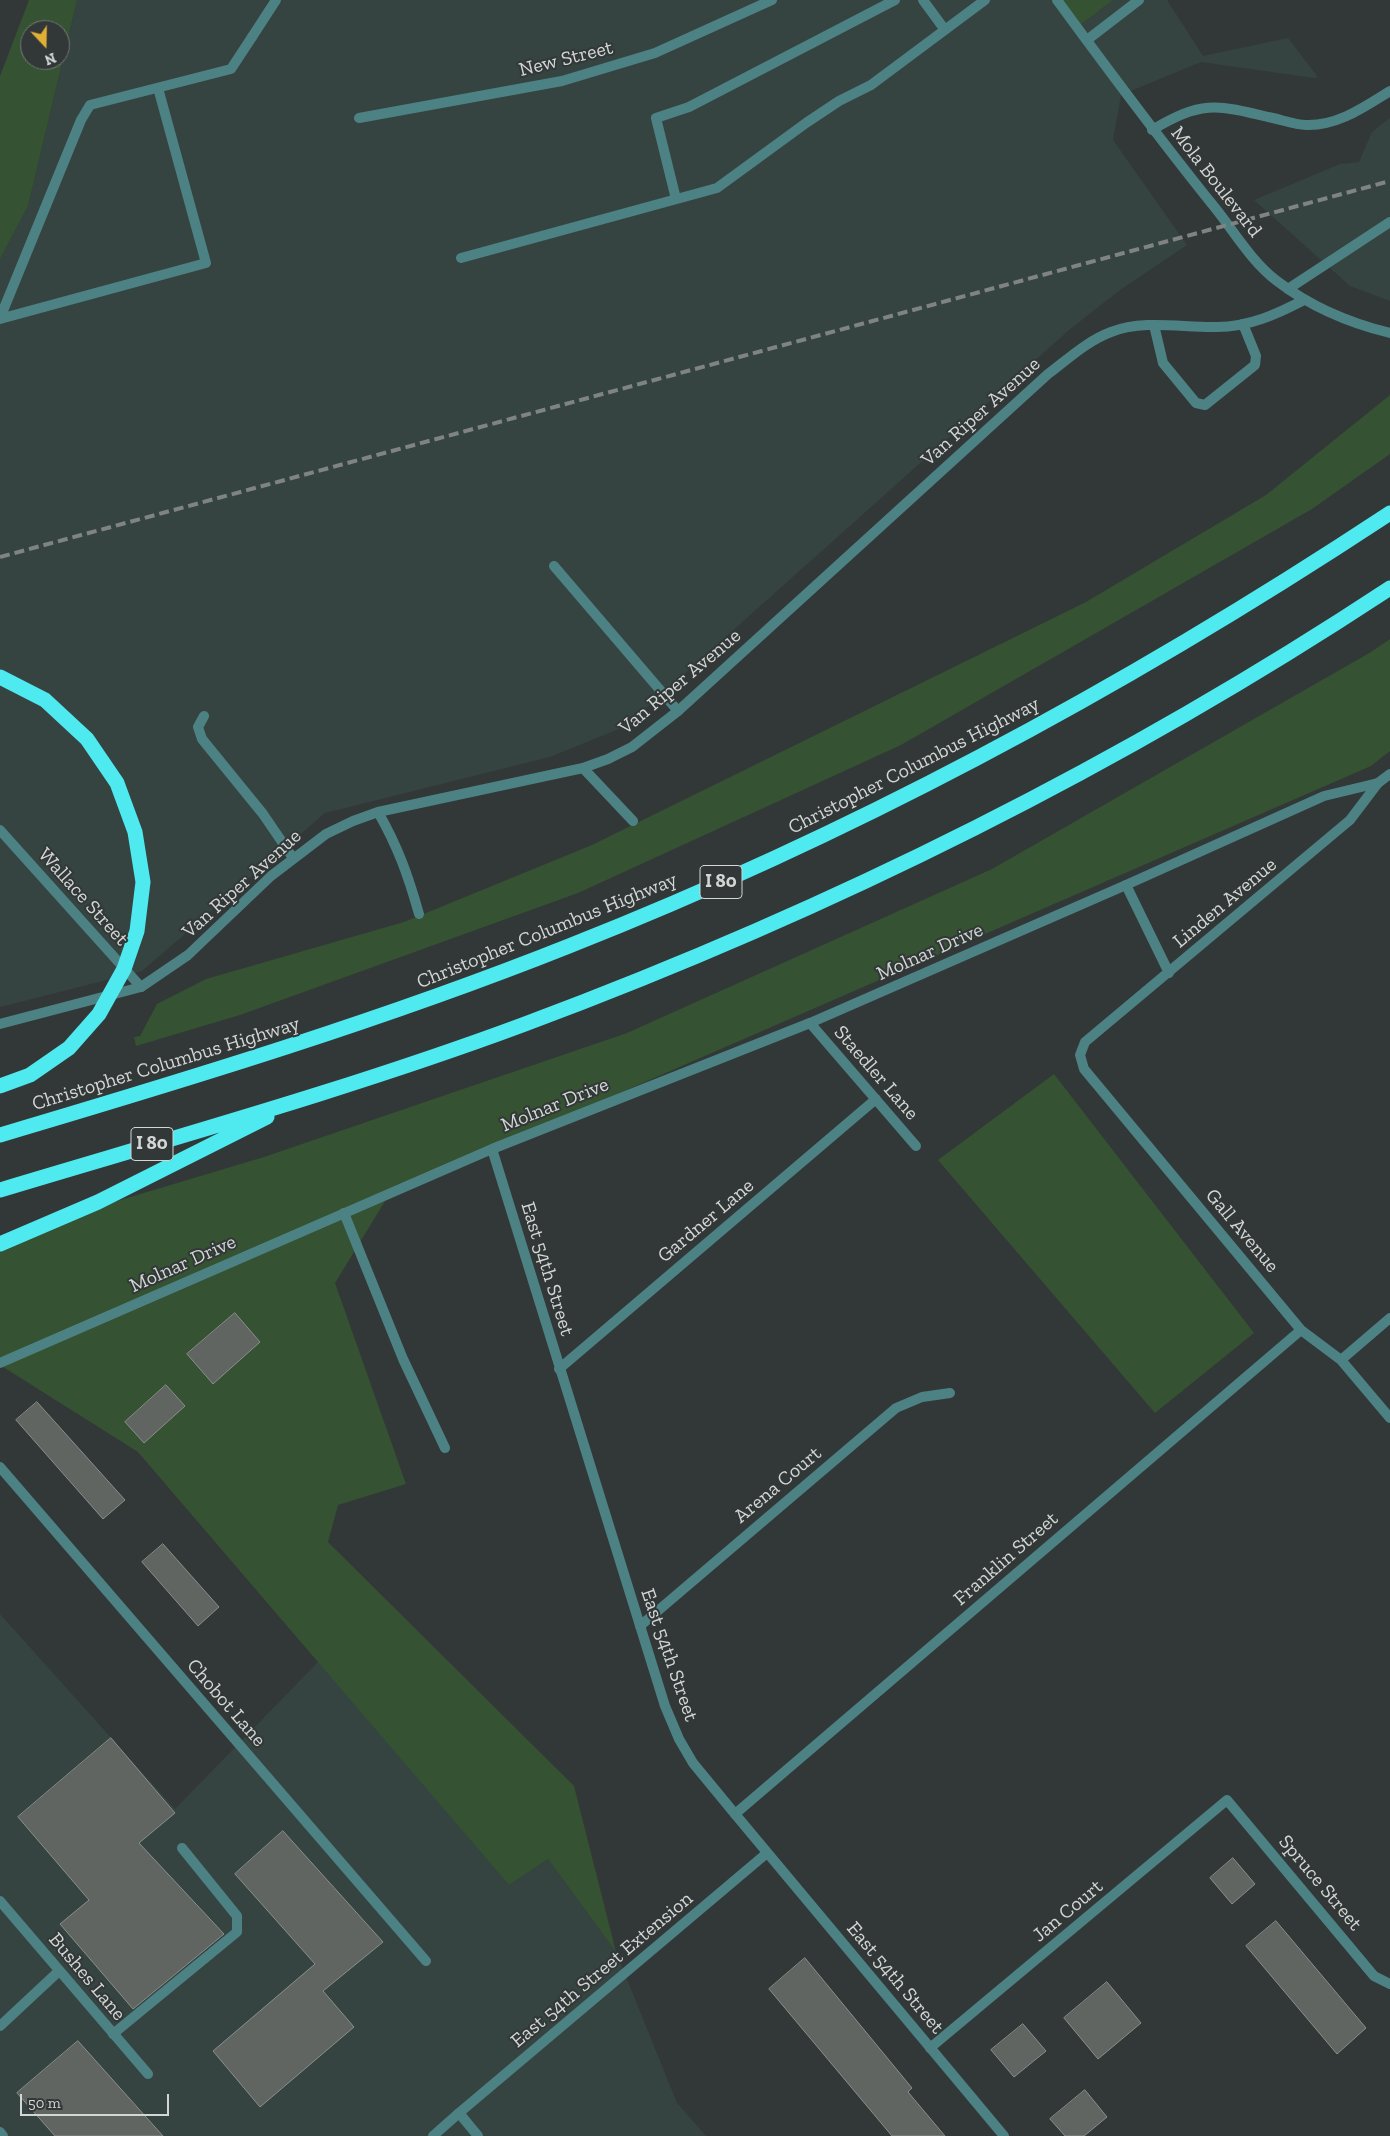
<!DOCTYPE html>
<style>
body{margin:0}
#map{position:relative;width:1390px;height:2136px;overflow:hidden;background:#323837;font-family:"Zilla Slab",serif}
canvas{display:block}
.north{position:absolute;left:20px;top:20px;width:50px;height:50px;box-sizing:border-box;background:#323837;border:1px solid #727776;border-radius:50%;rotate:159deg;font-size:14px;font-weight:700;line-height:20px;text-align:center;color:#d2d6d5}
.north::after{content:'';display:block;margin:auto;width:18px;height:22px;background:#dfb034;clip-path:polygon(50% 0,100% 100%,50% 72%,0 100%)}
.scale{position:absolute;left:20px;top:2094px;width:149px;height:22px;box-sizing:border-box;border:2px solid #d2d6d5;border-top:0;padding-left:6px;font-size:15px;line-height:18px;white-space:nowrap;color:#d2d6d5;-webkit-text-stroke:4px #323837;paint-order:stroke}
</style>
<div id="map">
<canvas width="1390" height="2136"></canvas>
<div class="north">N</div>
<div class="scale">50 m</div>
</div>
<script>
const ctx = document.querySelector('canvas').getContext('2d');
ctx.lineJoin = 'round';
function paint(path, color) { ctx.fillStyle = color; ctx.fill(path, 'evenodd'); }
function trace(path, color, width, dash) { ctx.strokeStyle = color; ctx.lineWidth = width; ctx.lineCap = dash ? 'butt' : 'round'; ctx.setLineDash(dash || []); ctx.stroke(path); }
function label(font, color, halo, rows, align = 'center') {
  ctx.font = font + ' "Zilla Slab",serif'; ctx.lineWidth = 4; ctx.setLineDash([]); ctx.textBaseline = 'middle'; ctx.strokeStyle = halo; ctx.fillStyle = color; for (const [text, x, y, turn = 0] of rows) {
    ctx.save(); ctx.translate(x, y); ctx.rotate((+turn || 0) * Math.PI / 180); ctx.textAlign = isNaN(turn) ? turn : align; if (halo) ctx.strokeText(text, 0, 0); ctx.fillText(text, 0, 0); ctx.restore();
  }
}
paint(new Path2D(`
 M 77,0 L 1060,0 L 1079,26 L 1113,0 L 1167,0 L 1203,56 L 1288,38 L 1318,77 L 1314,78 L 1201,62 L 1121,95 L 1113,140 L 1187,245 L 1120,290 L 1069,330 L 626,726 L 550,757 L 325,813 L 142,971 L 0,1007 L 0,259 L 28,206 Z
 M 1390,118 L 1390,301 L 1350,286 L 1254,200 L 1340,164 L 1359,162 L 1372,132 Z
 M 0,1614 L 175,1809 L 319,1661 L 509,1885 L 548,1859 L 616,1952 L 677,2103 L 706,2136 L 0,2136 Z`), '#364441');
paint(new Path2D(`
 M 29,0 L 77,0 L 28,206 L 0,259 L 0,76 ZM 30,30 L 60,30 L 60,60 L 30,60 Z
 M 1060,0 L 1113,0 L 1079,26 Z
 M 1390,395 L 1390,454 L 1312,509 L 901,745 L 578,893 L 240,1015 L 136,1046 L 134,1037 L 140,1036 L 157,1004 L 206,979 L 404,922 L 592,845 L 1086,602 L 1266,495 Z
 M 1390,639 L 1390,751 L 1371,766 L 390,1193 L 335,1283 L 406,1484 L 338,1505 L 328,1542 L 574,1786 L 616,1952 L 548,1859 L 509,1885 L 138,1452 L 0,1365 L 0,1236 L 264,1157 L 627,1033 L 992,869 L 1371,652 Z
 M 1054,1074 L 1254,1333 L 1155,1413 L 938,1160 Z`), '#355233');
const building = new Path2D(`
 M 235,1313 L 260,1342 L 213,1384 L 187,1354 Z
 M 166,1385 L 185,1406 L 144,1443 L 125,1422 Z
 M 37,1402 L 125,1500 L 103,1519 L 16,1420 Z
 M 163,1544 L 219,1607 L 198,1626 L 142,1562 Z
 M 111,1738 L 175,1813 L 139,1843 L 224,1934 L 133,2009 L 60,1924 L 89,1900 L 18,1817 Z
 M 283,1831 L 383,1942 L 323,1991 L 354,2027 L 260,2107 L 213,2051 L 315,1964 L 235,1874 Z
 M 1233,1858 L 1255,1884 L 1232,1904 L 1210,1878 Z
 M 1276,1921 L 1366,2028 L 1337,2054 L 1246,1946 Z
 M 805,1958 L 912,2088 L 908,2092 L 945,2136 L 892,2136 L 769,1989 Z
 M 1107,1982 L 1141,2023 L 1098,2059 L 1064,2018 Z
 M 1023,2024 L 1046,2051 L 1014,2077 L 991,2050 Z
 M 78,2041 L 163,2136 L 55,2136 L 17,2093 Z
 M 1085,2090 L 1107,2117 L 1084,2136 L 1065,2136 L 1050,2119 Z`);
paint(building, '#606562');
trace(building, '#898f8b', 1);
trace(new Path2D(`
 M 923,0 L 945,30
 M 676,199 L 656,118 L 689,107 L 895,0
 M 461,258 L 717,188 L 806,123 L 839,101 L 871,85 L 985,0
 M 1288,289 L 1390,222
 M 0,318 L 81,120 L 90,105 L 231,69 L 252,37
 M 0,319 L 206,263 L 158,88
 M 1154,325 L 1163,363 L 1196,403 L 1205,405 L 1255,365 L 1256,356 L 1243,324
 M 554,566 L 678,711
 M 204,716 L 198,727 L 202,739 L 263,814 L 293,858
 M 0,830 L 141,987
 M 344,1213 L 403,1359 L 445,1448
 M 0,2026 L 59,1971
 M 113,2034 L 237,1932 L 237,1916 L 182,1848
 M 0,2132 L 3,2136
 M 433,2136 L 459,2113 L 478,2136`), '#4d8284', 10);
trace(new Path2D(`
 M 252,37 L 276,0
 M 1087,40 L 1139,0
 M 359,118 L 562,81 L 655,53 L 772,0
 M 583,768 L 633,821
 M 1378,783 L 1350,820 L 1085,1042 L 1080,1055 L 1084,1069 L 1301,1330 L 1341,1360 L 1390,1418
 M 378,812 C 398,847 408,875 419,914
 M 1126,885 L 1169,973
 M 810,1023 L 916,1146
 M 0,1024 L 141,987 L 188,955 L 271,876 L 326,834 L 353,821 L 378,812 L 583,768 L 608,759 L 632,747 L 678,711 L 1048,374 C 1068,359 1087,341 1111,332 C 1145,319 1183,328 1217,327 C 1249,327 1277,314 1304,300
 M 1341,1360 L 1390,1318
 M 559,1369 L 876,1099
 M 0,1467 L 426,1961
 M 640,1626 L 896,1408 L 922,1397 L 950,1393
 M 735,1814 L 1301,1330
 M 0,1901 L 148,2074
 M 930,2048 L 1227,1800 L 1374,1976 L 1390,1984
 M 459,2113 L 767,1853`), '#4d8284', 10);
trace(new Path2D(`
 M 1057,0 C 1109,71 1161,141 1216,209 C 1235,233 1252,262 1277,281 C 1311,307 1349,323 1390,333
 M 1152,130 C 1201,101 1215,104 1268,117 C 1280,119 1294,125 1306,125 C 1338,126 1364,107 1390,91
 M 492,1149 L 665,1706 L 679,1739 L 693,1763 L 735,1814 L 1004,2136
 M 0,1363 L 492,1149 L 810,1023 L 1126,885 L 1324,796 L 1378,783 L 1390,774`), '#4d8284', 10);
trace(new Path2D(`
 M 0,677 L 45,700 L 87,739 L 117,783 L 135,832 L 143,882 L 137,931 L 124,969 L 99,1014 L 69,1048 L 30,1075 L 0,1086
 M 0,1135 C 192,1078 383,1020 569,946 C 858,832 1131,684 1390,513
 M 0,1190 C 176,1137 353,1088 525,1024 C 828,911 1120,766 1390,588
 M 0,1244 L 98,1202 L 267,1117`), '#4fe9f0', 15);
trace(new Path2D(`
 M 0,557 L 1390,181`), '#7f8483', 4, [10, 5]);
for (const [x, y, w] of [
 [721,882,42],
 [152,1144,42]
]) { const box = new Path2D(); box.roundRect(x - w / 2, y - 16.5, w, 33, 4); ctx.fillStyle = '#323837'; ctx.fill(box); trace(box, '#d2d6d5', 1); }
label('bold 19px', '#d2d6d5', null, [
 ["I 80",721,882],
 ["I 80",152,1144]
]);
label('20px', '#d2d6d5', '#323837', [
 ["New Street",566,59,-14],
 ["Mola Boulevard",1216,182,52],
 ["Van Riper Avenue",981,412,-42],
 ["Van Riper Avenue",680,682,-40],
 ["Christopher Columbus Highway",914,766,-27],
 ["Van Riper Avenue",242,884,-42],
 ["Wallace Street",83,897,48],
 ["Linden Avenue",1225,903,-40],
 ["Christopher Columbus Highway",547,931,-22],
 ["Molnar Drive",930,952,-24],
 ["Christopher Columbus Highway",166,1064,-17],
 ["Staedler Lane",876,1073,49],
 ["Molnar Drive",555,1105,-22],
 ["Gardner Lane",706,1221,-40],
 ["Gall Avenue",1242,1231,50],
 ["Molnar Drive",183,1264,-24],
 ["East 54th Street",547,1269,73],
 ["Arena Court",778,1485,-40],
 ["Franklin Street",1006,1559,-41],
 ["East 54th Street",669,1655,71],
 ["Chobot Lane",226,1703,49],
 ["Spruce Street",1320,1883,50],
 ["Jan Court",1068,1911,-40],
 ["East 54th Street Extension",602,1970,-40],
 ["Bushes Lane",87,1977,50],
 ["East 54th Street",895,1978,50]
]);
</script>
